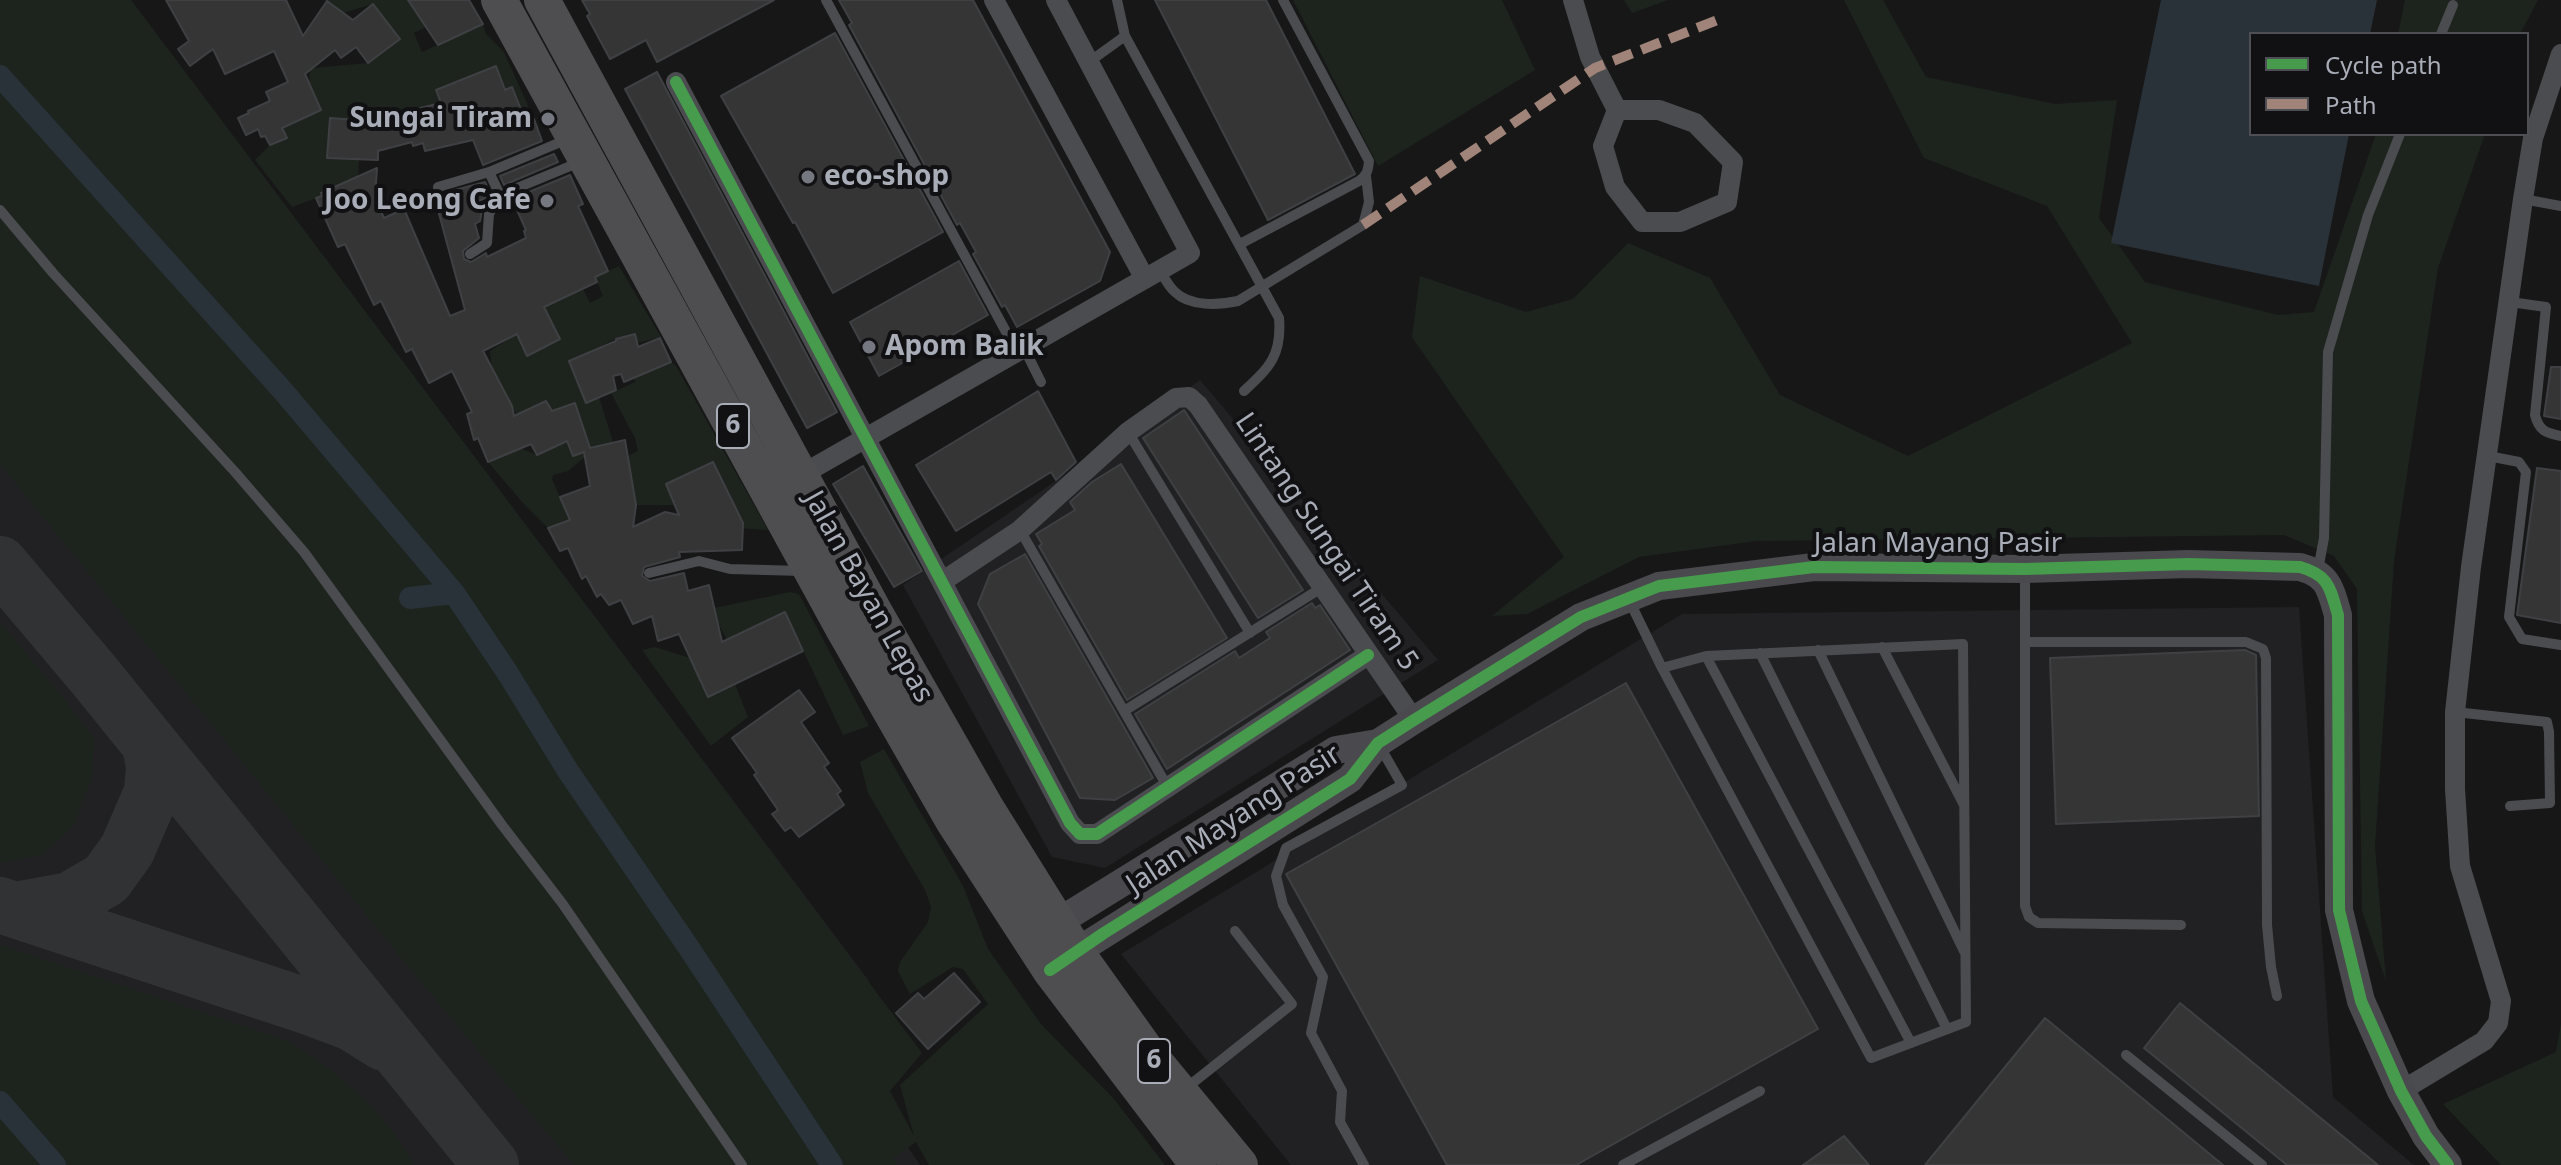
<!DOCTYPE html>
<style>
body{margin:0}
#map{position:relative;width:2561px;height:1165px;overflow:hidden;background:#171717;font-family:"Noto Sans",sans-serif}
canvas{display:block}
.legend{position:absolute;left:2249px;top:32px;width:280px;height:104px;box-sizing:border-box;background:#111113;border:2px solid #4d4f55;margin:0;padding:10px 14px;list-style:none;font-size:24px;color:#a8adb8}
.legend li{display:flex;align-items:center;gap:16px;height:40px}
.legend b{width:40px;border:2px solid #4d4f55}
</style>
<div id="map">
<canvas width="2561" height="1165"></canvas>
<ul class="legend">
<li><b style="height:10px;background:#469c4c"></b>Cycle path</li>
<li><b style="height:10px;background:#a18479"></b>Path</li>
</ul>
</div>
<script>
const ctx = document.querySelector('canvas').getContext('2d');
ctx.lineJoin = 'round';
function paint(path, color) { ctx.fillStyle = color; ctx.fill(path, 'evenodd'); }
function trace(path, color, width, dash) { ctx.strokeStyle = color; ctx.lineWidth = width; ctx.lineCap = dash ? 'butt' : 'round'; ctx.setLineDash(dash || []); ctx.stroke(path); }
function label(font, color, halo, rows, align = 'center') {
  ctx.font = font + ' "Noto Sans",sans-serif'; ctx.lineWidth = 8; ctx.setLineDash([]); ctx.textBaseline = 'middle'; ctx.strokeStyle = halo; ctx.fillStyle = color; for (const [text, x, y, turn = 0] of rows) {
    ctx.save(); ctx.translate(x, y); ctx.rotate((+turn || 0) * Math.PI / 180); ctx.textAlign = isNaN(turn) ? turn : align; if (halo) ctx.strokeText(text, 0, 0); ctx.fillText(text, 0, 0); ctx.restore();
  }
}
paint(new Path2D(`
 M 0,0 L 131,0 L 869,981 L 883,1111 L 920,1165 L 0,1165 Z
 M 1200,380 L 1438,660 L 1105,868 L 1052,857 L 903,585 L 1128,432 Z
 M 2299,607 L 2333,1097 L 2414,1165 L 1291,1165 L 1121,954 L 1682,614 Z`), '#212123');
paint(new Path2D(`
 M 0,0 L 131,0 L 922,1053 L 890,1091 L 914,1136 L 900,1085 L 988,1004 L 963,969 L 953,967 L 910,994 L 898,971 L 900,962 L 928,922 L 931,907 L 925,890 L 868,793 L 860,762 L 884,749 L 963,886 L 988,949 L 1041,1024 L 1114,1099 L 1165,1165 L 929,1165 L 916,1142 L 893,1158 L 897,1165 L 574,1165 L 420,981 L 0,464 Z
 M 324,0 L 408,0 L 426,27 L 414,33 L 422,52 L 483,24 L 486,34 L 504,52 L 534,119 L 513,127 L 512,87 L 505,90 L 436,90 L 443,112 L 395,114 L 388,122 L 349,119 L 328,157 L 359,160 L 358,179 L 333,191 L 331,188 L 321,192 L 322,196 L 292,207 L 255,160 L 270,145 L 286,138 L 282,128 L 320,110 C 315,97 304,82 312,68 L 368,63 L 396,41 L 388,23 L 373,4 L 343,13 Z
 M 1293,0 L 1502,0 L 1535,70 L 1378,166 Z
 M 1624,0 L 1668,0 L 1632,13 Z
 M 1844,0 L 1883,0 L 1926,77 L 2055,104 L 2117,100 L 2099,218 L 2145,282 L 2278,315 L 2314,312 L 2376,134 L 2485,134 L 2438,268 L 2394,561 L 2375,846 L 2386,981 L 2362,911 L 2357,589 L 2334,556 L 2284,535 L 1756,541 L 1639,557 L 1527,614 L 1492,616 L 1564,557 L 1412,337 L 1420,276 L 1526,312 L 1573,299 L 1628,243 L 1710,278 L 1780,395 L 1908,456 L 2132,343 L 2047,206 L 1924,158 Z
 M 2405,0 L 2538,0 L 2520,34 L 2398,34 Z
 M 619,266 L 661,337 L 637,343 L 634,334 L 615,339 L 569,362 L 586,402 L 599,397 L 613,442 L 625,503 L 610,453 L 585,457 L 568,471 L 553,475 L 552,479 L 570,520 L 548,528 L 524,504 L 488,462 L 520,448 L 537,455 L 567,441 L 573,456 L 585,451 L 586,437 L 576,409 L 562,414 L 559,409 L 552,411 L 546,401 L 517,415 L 492,368 L 490,351 L 517,334 L 528,355 L 560,339 L 550,318 L 514,319 L 581,285 L 590,303 L 603,296 L 595,277 Z
 M 671,362 L 676,366 L 768,530 L 737,528 L 742,520 L 712,462 L 667,484 L 675,505 L 629,505 L 629,498 L 635,495 L 628,456 L 638,451 L 635,438 L 611,393 L 635,382 L 634,378 Z
 M 790,592 L 799,594 L 869,726 L 843,735 L 785,612 L 727,640 L 717,621 L 714,608 Z
 M 0,622 L 66,701 L 94,739 L 92,778 L 74,825 L 42,855 L 0,863 Z
 M 655,647 L 690,658 L 708,696 L 735,684 L 748,717 L 711,746 L 642,650 Z
 M 0,945 L 288,1041 C 337,1071 387,1113 414,1165 L 0,1165 Z
 M 2561,1023 L 2561,1165 L 2501,1165 L 2443,1104 L 2556,1052 Z`), '#1d241e');
paint(new Path2D(`
 M 2161,0 L 2377,0 L 2370,34 L 2251,34 L 2251,134 L 2349,134 L 2319,286 L 2111,243 Z`), '#2a3239');
trace(new Path2D(`
 M 0,76 L 283,391 L 454,593 L 507,672 L 568,771 L 689,948 L 832,1165
 M 410,598 L 454,593
 M 0,1102 L 55,1165`), '#2a3239', 22);
trace(new Path2D(`
 M 0,564 L 93,674 L 491,1165
 M 0,905 L 312,1008 L 352,1023 L 384,1043
 M 15,910 L 70,900 L 106,879 L 127,850 L 152,792 L 154,766 L 150,746`), '#313233', 56);
const building = new Path2D(`
 M 166,0 L 286,0 L 303,36 L 327,1 L 353,20 L 373,4 L 400,39 L 368,63 L 356,47 L 341,58 L 335,50 L 305,74 L 321,110 L 282,128 L 287,138 L 270,145 L 265,136 L 261,137 L 258,129 L 246,135 L 238,118 L 249,113 L 248,111 L 270,101 L 266,92 L 288,82 L 274,51 L 225,74 L 213,49 L 190,66 L 178,49 L 189,41 Z
 M 408,0 L 469,0 L 483,24 L 438,45 Z
 M 582,0 L 774,0 L 657,62 L 646,40 L 610,59 L 587,16 L 590,14 Z
 M 839,0 L 973,0 L 1110,252 L 1100,281 L 1017,327 L 1005,305 L 1002,307 L 973,254 L 976,252 L 960,223 L 957,225 L 849,25 L 852,23 Z
 M 1155,0 L 1266,0 L 1355,174 L 1268,220 Z
 M 835,33 L 943,232 L 833,293 L 795,222 L 793,223 L 721,96 Z
 M 496,66 L 505,90 L 512,87 L 526,122 L 534,119 L 542,141 L 483,165 L 473,140 L 425,151 L 423,143 L 413,146 L 412,142 L 378,151 L 378,160 L 327,158 L 330,118 L 397,123 L 395,114 L 441,103 L 436,90 Z
 M 657,72 L 837,412 L 807,428 L 625,89 Z
 M 554,154 L 558,162 L 504,185 L 500,176 Z
 M 377,168 L 375,198 L 384,218 L 404,209 L 450,316 L 465,310 L 438,210 L 452,205 L 448,192 L 485,182 L 491,195 L 479,201 L 482,210 L 480,221 L 475,224 L 479,238 L 463,251 L 464,259 L 471,262 L 486,253 L 487,257 L 526,238 L 524,231 L 526,230 L 512,199 L 570,175 L 583,204 L 578,206 L 608,271 L 595,277 L 597,282 L 544,307 L 560,339 L 527,356 L 517,334 L 483,351 L 512,406 L 514,416 L 546,401 L 552,411 L 575,403 L 590,448 L 625,440 L 636,505 L 633,527 L 665,512 L 679,515 L 666,484 L 713,462 L 743,523 L 742,550 L 679,552 L 680,557 L 644,567 L 642,576 L 650,581 L 684,573 L 688,591 L 709,585 L 722,642 L 785,612 L 803,651 L 708,697 L 679,634 L 658,641 L 652,616 L 633,624 L 621,600 L 609,605 L 601,594 L 597,597 L 586,576 L 582,579 L 568,548 L 560,551 L 548,528 L 570,520 L 560,497 L 590,486 L 584,452 L 573,456 L 567,441 L 537,455 L 531,444 L 488,462 L 478,438 L 474,440 L 467,414 L 472,412 L 452,371 L 429,383 L 412,349 L 406,352 L 381,301 L 374,305 L 345,244 L 338,247 L 316,198 L 322,196 L 321,193 Z
 M 959,261 L 988,315 L 879,376 L 850,322 Z
 M 635,334 L 638,347 L 660,338 L 671,362 L 624,382 L 621,374 L 613,376 L 616,390 L 586,403 L 569,361 L 616,341 L 616,339 Z
 M 2551,367 L 2561,367 L 2561,419 L 2544,416 Z
 M 1038,391 L 1076,462 L 1056,480 L 1051,472 L 956,531 L 916,465 Z
 M 1184,410 L 1303,590 L 1258,618 L 1143,438 Z
 M 1121,464 L 1227,638 L 1127,700 L 1039,546 L 1042,544 L 1036,534 L 1075,510 L 1070,502 L 1092,482 Z
 M 863,466 L 922,571 L 894,587 L 833,484 Z
 M 2537,468 L 2561,471 L 2561,623 L 2517,615 Z
 M 1025,554 L 1153,778 L 1115,800 L 1080,798 L 978,604 L 990,574 Z
 M 1312,603 L 1315,608 L 1320,605 L 1350,650 L 1167,769 L 1135,714 L 1235,651 L 1239,658 L 1270,638 L 1266,632 Z
 M 2245,650 L 2256,655 L 2259,816 L 2056,824 L 2050,658 Z
 M 1626,683 L 1818,1029 L 1576,1165 L 1447,1165 L 1286,874 Z
 M 799,690 L 815,712 L 801,722 L 829,763 L 824,767 L 841,791 L 837,794 L 844,805 L 799,837 L 791,827 L 785,831 L 772,814 L 778,810 L 754,775 L 757,773 L 732,738 Z
 M 954,973 L 980,1002 L 928,1049 L 896,1013 L 918,993 L 924,999 Z
 M 2180,1003 L 2378,1165 L 2287,1165 L 2144,1048 Z
 M 2045,1018 L 2223,1165 L 1925,1165 Z
 M 1844,1136 L 1869,1165 L 1803,1165 Z`);
paint(building, '#353536');
trace(building, '#3f4043', 2);
trace(new Path2D(`
 M 826,0 L 1017,352
 M 1117,0 L 1125,36 L 1279,318 C 1282,355 1270,367 1244,391
 M 2441,34 L 2453,5
 M 1089,62 L 1125,36
 M 489,172 L 500,195
 M 438,187 L 489,172 L 568,139
 M 2523,199 L 2561,206
 M 0,210 L 53,273 L 235,472 L 304,552 L 502,825 L 562,903 L 742,1165
 M 1240,244 L 1359,181 C 1367,175 1368,171 1369,161 L 1283,0
 M 470,254 L 487,243 L 489,214 L 500,195 L 580,162
 M 1160,271 C 1164,277 1169,287 1175,292 C 1190,307 1219,305 1238,301 L 1363,225 L 1369,202 L 1366,176
 M 2510,302 L 2546,307 L 2535,415 C 2539,431 2546,433 2561,436
 M 1024,348 L 1041,382
 M 1128,432 L 1250,633
 M 2488,456 L 2519,462 L 2526,472 L 2509,617 L 2522,639 L 2561,645
 M 1020,530 L 1167,786
 M 2318,570 L 2324,538 L 2328,352 L 2368,215 L 2400,134
 M 2025,571 L 2025,906 L 2029,917 L 2038,923 L 2181,925
 M 649,573 L 699,561 L 730,569 L 802,571
 M 1629,600 L 1662,668 L 1706,656 L 1963,644 L 1966,1022 L 1871,1058 L 1662,668
 M 2025,642 L 2246,642 L 2263,649 L 2266,658 L 2267,925 L 2271,967 L 2277,996
 M 1882,647 L 1964,805
 M 1818,650 L 1964,951
 M 1760,653 L 1947,1029
 M 1706,656 L 1911,1043
 M 1124,711 L 1323,587
 M 2455,712 L 2547,722 L 2549,732 L 2550,803 L 2510,806
 M 2126,1055 L 2262,1165
 M 1185,1089 L 1292,1004 L 1235,931
 M 1364,1165 L 1340,1122 L 1342,1091 L 1311,1033 L 1323,977 L 1283,905 L 1276,876 L 1286,848 L 1402,785 L 1379,745
 M 1623,1165 L 1760,1091`), '#4b4c50', 10);
trace(new Path2D(`
 M 994,0 L 1145,279
 M 1573,0 L 1590,57 L 1617,110 L 1603,146 L 1615,187 L 1642,222 L 1680,222 L 1727,202 L 1733,162 L 1695,123 L 1659,110 L 1617,110
 M 676,82 C 807,329 940,575 1070,823 L 1080,834 L 1097,834 L 1368,655
 M 801,475 L 1190,253 L 1056,0
 M 943,581 L 1020,530 L 1128,432 L 1176,398 L 1189,397 L 1198,405 L 1414,720
 M 2401,1091 L 2484,1041 L 2498,1023 L 2501,1001 L 2460,866 L 2455,789 L 2455,712 L 2471,567 L 2523,199 L 2533,138 L 2561,54`), '#4b4c50', 20);
trace(new Path2D(`
 M 1042,932 L 1336,750 L 1378,743
 M 1060,962 L 1350,779 L 1378,743 L 1414,720 L 1581,617 L 1659,586 L 1814,567 L 2025,569 L 2189,564 L 2300,567 C 2329,575 2330,588 2338,615 L 2339,910 L 2361,1001 L 2401,1091 L 2426,1136 L 2448,1165`), '#4a4a4e', 28);
trace(new Path2D(`
 M 499,0 L 843,628 L 954,822 L 1050,970 L 1198,1165
 M 542,0 L 874,611 L 985,806 L 1076,952 L 1151,1057 L 1240,1165`), '#4e4e51', 36);
trace(new Path2D(`
 M 1363,225 L 1595,68 L 1720,19`), '#a18479', 10, [20, 10]);
trace(new Path2D(`
 M 676,82 C 807,329 940,575 1070,823 L 1080,834 L 1097,834 L 1368,655
 M 1050,970 L 1104,933 L 1350,779 L 1378,743 L 1414,720 L 1581,617 L 1659,586 L 1814,567 L 2025,569 L 2189,564 L 2300,567 C 2329,575 2330,588 2338,615 L 2339,910 L 2361,1001 L 2401,1091 L 2426,1136 L 2448,1165`), '#469c4c', 12);
for (const [x, y, r, color] of [
 [548,119,8,"#757880"],
 [808,177,8,"#757880"],
 [547,201,8,"#757880"],
 [869,347,8,"#757880"]
]) { const dot = new Path2D(); dot.arc(x, y, r, 0, 2 * Math.PI); ctx.fillStyle = color; ctx.fill(dot); trace(dot, '#111113', 3); }
for (const [x, y, w] of [
 [733,426,32],
 [1154,1061,32]
]) { const box = new Path2D(); box.roundRect(x - w / 2, y - 22, w, 44, 6); ctx.fillStyle = '#111113'; ctx.fill(box); trace(box, '#a8adb8', 2); }
label('bold 26px', '#a8adb8', null, [
 ["6",733,426],
 ["6",1154,1061]
]);
label('bold 28px', '#a8adb8', '#111113', [
 ["Sungai Tiram",532,119],
 ["eco-shop",824,177,"left"],
 ["Joo Leong Cafe",531,201],
 ["Apom Balik",885,347,"left"]
], 'right');
label('28px', '#a8adb8', '#111113', [
 ["Lintang Sungai Tiram 5",1326,542,56],
 ["Jalan Mayang Pasir",1938,544],
 ["Jalan Bayan Lepas",868,597,61],
 ["Jalan Mayang Pasir",1234,820,-33]
]);
</script>
